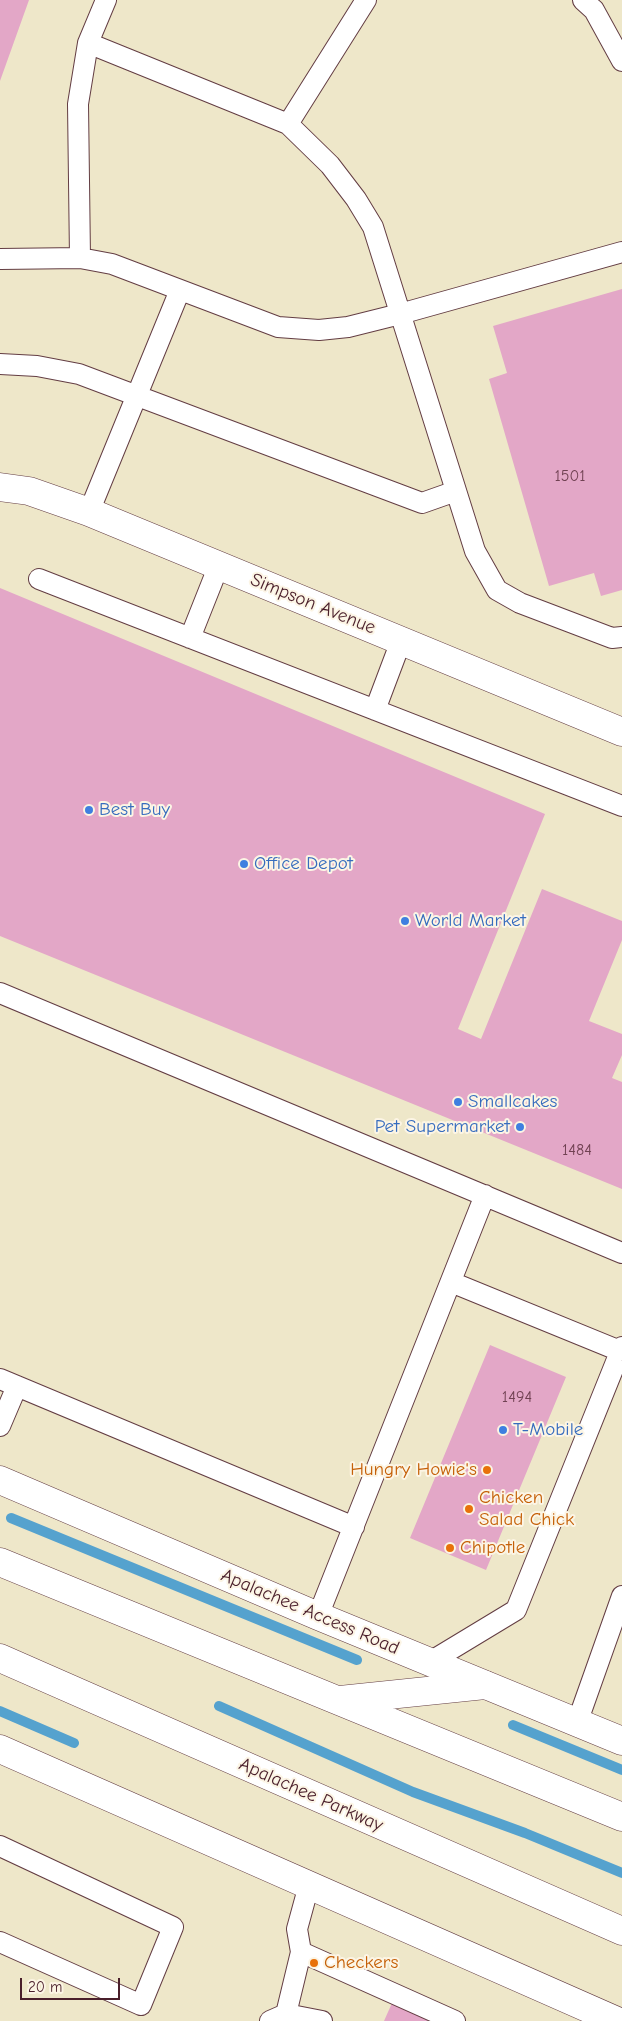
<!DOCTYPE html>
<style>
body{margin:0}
#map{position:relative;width:622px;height:2021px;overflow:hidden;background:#eee7c9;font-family:"Comic Neue",sans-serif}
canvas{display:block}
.scale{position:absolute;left:20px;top:1978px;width:100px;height:22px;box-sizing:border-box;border:2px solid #4a1f2b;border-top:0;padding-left:6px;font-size:15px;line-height:18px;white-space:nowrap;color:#4a1f2b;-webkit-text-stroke:4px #fcf5e5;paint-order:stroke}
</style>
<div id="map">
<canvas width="622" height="2021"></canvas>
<div class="scale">20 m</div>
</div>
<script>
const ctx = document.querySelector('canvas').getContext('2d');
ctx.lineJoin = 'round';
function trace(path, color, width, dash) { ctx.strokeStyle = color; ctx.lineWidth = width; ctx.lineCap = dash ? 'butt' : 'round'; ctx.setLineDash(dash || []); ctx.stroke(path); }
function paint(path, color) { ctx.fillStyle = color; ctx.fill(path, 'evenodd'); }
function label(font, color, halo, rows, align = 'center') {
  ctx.font = font + ' "Comic Neue",sans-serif'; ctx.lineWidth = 4; ctx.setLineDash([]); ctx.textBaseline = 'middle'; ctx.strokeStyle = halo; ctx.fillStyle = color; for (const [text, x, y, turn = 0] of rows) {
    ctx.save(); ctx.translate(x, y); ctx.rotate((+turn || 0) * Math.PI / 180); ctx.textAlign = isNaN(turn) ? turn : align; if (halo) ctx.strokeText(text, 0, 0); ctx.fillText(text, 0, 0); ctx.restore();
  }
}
trace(new Path2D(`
 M 11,1518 L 357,1660
 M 219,1706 L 413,1792 L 525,1833 L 622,1873
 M 0,1711 L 74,1743
 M 513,1725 L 622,1770`), '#55a2ce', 10);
paint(new Path2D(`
 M 0,0 L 29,0 L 0,81 Z
 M 622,289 L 622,590 L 601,596 L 594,573 L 549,586 L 489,379 L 507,373 L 493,326 Z
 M 0,588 L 545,814 L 458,1029 L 481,1039 L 542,889 L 622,921 L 622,940 L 589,1021 L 622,1034 L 622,1055 L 612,1078 L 622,1082 L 622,1189 L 0,936 Z
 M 490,1345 L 566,1377 L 486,1570 L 410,1538 Z
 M 392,2003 L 433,2021 L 384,2021 Z`), '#e3a7c7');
const service = new Path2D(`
 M 583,0 L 594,10 L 622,61
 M 88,43 L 288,124 L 330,165 L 356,199 L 373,227 L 475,551 L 497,590 L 520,603 L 612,638 L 622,637
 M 288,124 L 366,0
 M 80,258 L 78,104 L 88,43 L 106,0
 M 0,259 L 80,258 L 112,264 L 278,327 L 319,330 L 348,327 L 400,314 L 622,252
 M 0,364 L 37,366 L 79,374 L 422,503 L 456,491
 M 89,512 L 180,290
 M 39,579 L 622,806
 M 190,638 L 219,565
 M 375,710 L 401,641
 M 0,993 L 622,1253
 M 451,1282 L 620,1351
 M 0,1379 L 354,1527
 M 0,1426 L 17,1386
 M 318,1616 L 485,1195
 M 430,1662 L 516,1610 L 622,1347
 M 577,1723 L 622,1596
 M 0,1846 L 173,1927 L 141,2005 L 0,1942
 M 301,1952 L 455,2021
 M 286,2014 L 301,1952 L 297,1929 L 309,1885
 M 270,2021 L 286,2014 L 322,2021`);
const minor = new Path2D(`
 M 0,487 L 29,491 L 89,512 L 622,732
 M 0,1480 L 318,1616 L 622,1741
 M 0,1749 L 617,2021`);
const primary = new Path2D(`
 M 0,1562 L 622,1817
 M 0,1658 L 622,1931
 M 340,1700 L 485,1685`);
trace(service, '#633d43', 22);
trace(minor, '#633d43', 29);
trace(primary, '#633d43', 29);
trace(service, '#fff', 20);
trace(minor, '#fff', 28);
trace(primary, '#fff', 28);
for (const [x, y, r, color] of [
 [89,810,5,"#3f7fe0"],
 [244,864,5,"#3f7fe0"],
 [405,921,5,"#3f7fe0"],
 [458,1102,5,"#3f7fe0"],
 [520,1127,5,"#3f7fe0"],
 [503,1430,5,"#3f7fe0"],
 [487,1470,5,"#e8710a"],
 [469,1509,5,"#e8710a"],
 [450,1548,5,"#e8710a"],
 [314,1963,5,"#e8710a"]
]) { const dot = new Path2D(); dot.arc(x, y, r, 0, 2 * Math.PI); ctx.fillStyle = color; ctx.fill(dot); trace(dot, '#fcf5e5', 2); }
label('16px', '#704152', null, [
 ["1501",570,476],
 ["1484",577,1150],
 ["1494",517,1397]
]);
label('19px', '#4a1f2b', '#fcf5e5', [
 ["Simpson Avenue",313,604,22],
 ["Apalachee Access Road",310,1612,23],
 ["Apalachee Parkway",311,1795,24]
]);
label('19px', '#366cbe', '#fcf5e5', [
 ["Best Buy",99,810],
 ["Office Depot",254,864],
 ["World Market",415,921],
 ["Smallcakes",468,1102],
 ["Pet Supermarket",510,1127,"right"],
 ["T-Mobile",513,1430]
], 'left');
label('19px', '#c56008', '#fcf5e5', [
 ["Hungry Howie's",477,1470,"right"],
 ["Chicken",479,1498],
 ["Salad Chick",479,1520],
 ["Chipotle",460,1548],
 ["Checkers",324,1963]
], 'left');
</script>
